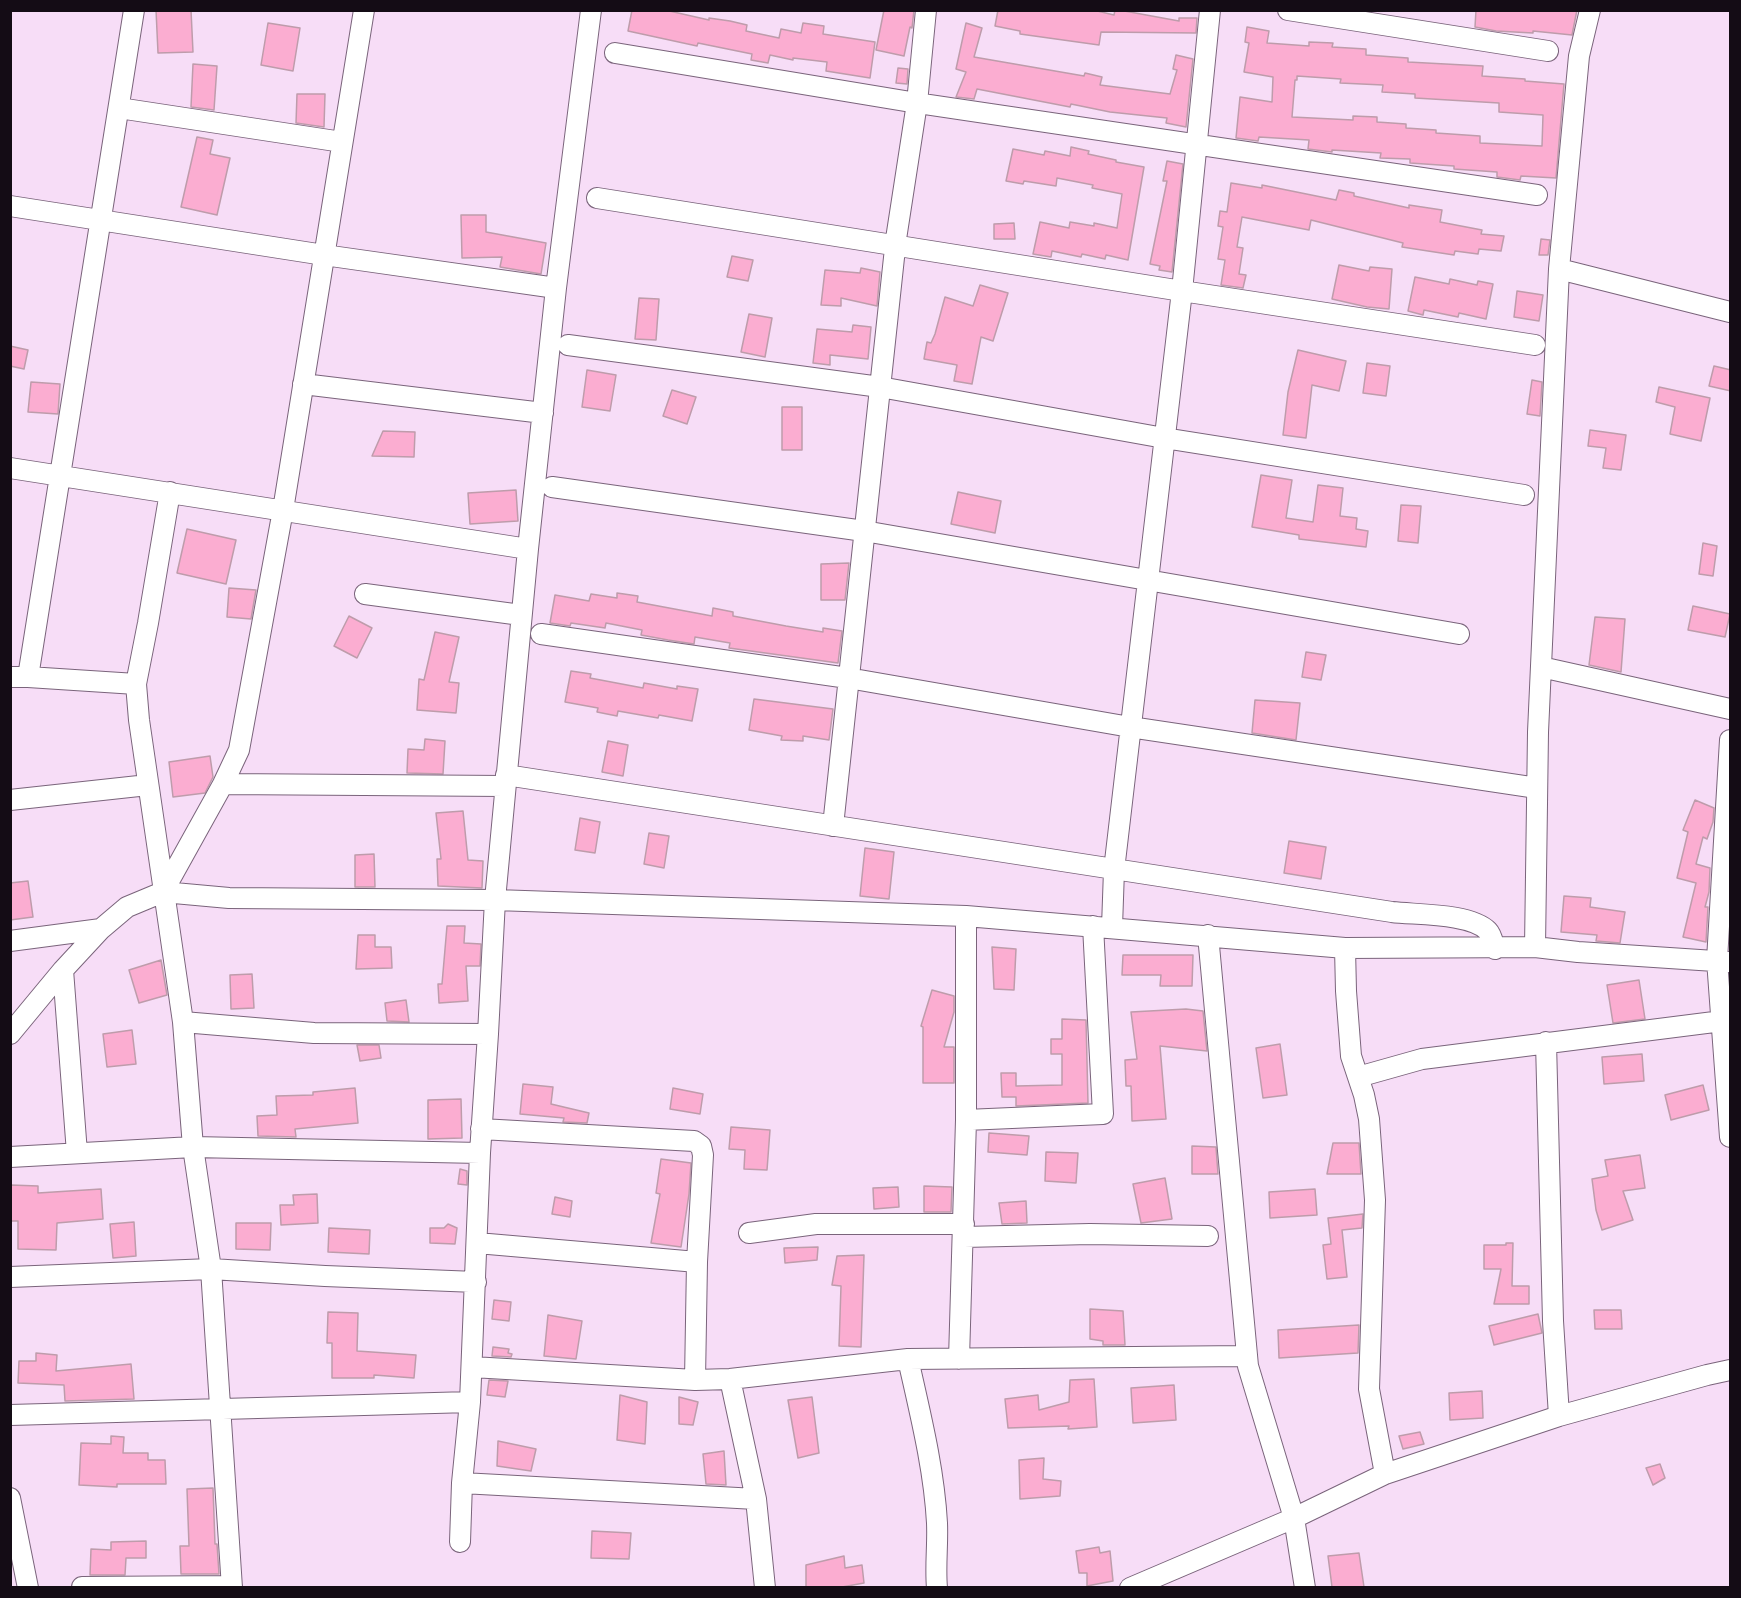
<!DOCTYPE html>
<style>
body{margin:0}
#map{position:relative;width:1741px;height:1598px;overflow:hidden;background:#f7ddf7;font-family:"Libre Baskerville",serif}
canvas{display:block}
.frame{position:absolute;inset:0;border:12px solid #140c15;pointer-events:none}
</style>
<div id="map">
<canvas width="1741" height="1598"></canvas>
<div class="frame"></div>
</div>
<script>
const ctx = document.querySelector('canvas').getContext('2d');
ctx.lineJoin = 'round';
function paint(path, color) { ctx.fillStyle = color; ctx.fill(path, 'evenodd'); }
function trace(path, color, width, dash) { ctx.strokeStyle = color; ctx.lineWidth = width; ctx.lineCap = dash ? 'butt' : 'round'; ctx.setLineDash(dash || []); ctx.stroke(path); }
const building = new Path2D(`
 M 156,10 L 191,10 L 193,52 L 158,53 Z
 M 632,10 L 665,10 L 709,20 L 709,18 L 730,21 L 747,25 L 746,31 L 779,38 L 781,29 L 801,33 L 803,23 L 824,26 L 823,34 L 875,42 L 870,78 L 826,71 L 827,62 L 793,58 L 793,60 L 770,55 L 768,63 L 751,60 L 752,54 L 698,43 L 697,46 L 628,31 Z
 M 884,10 L 914,10 L 912,28 L 910,27 L 904,56 L 876,50 Z
 M 998,10 L 1093,10 L 1114,15 L 1115,10 L 1119,10 L 1179,21 L 1179,18 L 1197,18 L 1196,33 L 1101,32 L 1099,45 L 1020,34 L 1020,31 L 995,26 Z
 M 1476,10 L 1577,10 L 1572,35 L 1533,31 L 1533,33 L 1496,31 L 1475,27 Z
 M 268,23 L 300,28 L 293,71 L 261,65 Z
 M 966,23 L 982,28 L 974,57 L 1084,76 L 1085,73 L 1102,77 L 1100,85 L 1170,94 L 1177,70 L 1173,69 L 1176,55 L 1193,59 L 1186,127 L 1166,123 L 1167,118 L 1110,112 L 1071,104 L 1070,107 L 977,89 L 974,99 L 956,97 L 966,72 L 956,69 Z
 M 1247,27 L 1269,31 L 1267,43 L 1309,46 L 1309,42 L 1333,43 L 1332,47 L 1366,49 L 1366,55 L 1408,58 L 1408,62 L 1483,66 L 1482,76 L 1525,79 L 1525,81 L 1564,84 L 1556,178 L 1521,176 L 1520,180 L 1497,177 L 1497,172 L 1454,169 L 1454,166 L 1410,163 L 1410,159 L 1380,158 L 1381,153 L 1332,150 L 1332,152 L 1308,149 L 1309,140 L 1259,137 L 1258,141 L 1236,138 L 1240,97 L 1272,102 L 1273,77 L 1244,72 L 1249,43 L 1245,42 ZM 1297,76 L 1341,79 L 1340,83 L 1383,85 L 1382,92 L 1415,94 L 1415,98 L 1499,103 L 1499,112 L 1543,115 L 1542,146 L 1480,143 L 1480,136 L 1436,133 L 1436,130 L 1406,128 L 1406,124 L 1377,122 L 1377,117 L 1353,116 L 1353,120 L 1292,117 L 1295,80 L 1297,80 Z
 M 193,64 L 217,66 L 214,110 L 191,107 Z
 M 898,68 L 908,69 L 907,84 L 896,83 Z
 M 297,94 L 325,94 L 324,127 L 296,123 Z
 M 197,137 L 213,140 L 210,154 L 230,158 L 217,215 L 181,207 Z
 M 1071,147 L 1089,151 L 1088,154 L 1116,160 L 1116,162 L 1144,167 L 1128,260 L 1106,255 L 1105,259 L 1082,254 L 1081,257 L 1052,251 L 1051,257 L 1033,254 L 1040,222 L 1069,228 L 1070,222 L 1094,226 L 1094,223 L 1117,228 L 1122,194 L 1092,188 L 1093,185 L 1057,178 L 1056,186 L 1024,181 L 1023,184 L 1006,181 L 1013,149 L 1044,155 L 1045,151 L 1070,156 Z
 M 1167,161 L 1183,164 L 1172,272 L 1159,270 L 1160,266 L 1150,264 L 1167,181 L 1163,181 Z
 M 1231,183 L 1262,188 L 1262,185 L 1336,200 L 1339,190 L 1354,193 L 1354,196 L 1409,208 L 1409,205 L 1442,210 L 1440,222 L 1482,230 L 1481,234 L 1504,236 L 1501,251 L 1479,249 L 1478,254 L 1455,251 L 1454,255 L 1402,247 L 1403,243 L 1311,220 L 1309,230 L 1242,217 L 1237,247 L 1243,248 L 1239,274 L 1246,275 L 1243,288 L 1221,285 L 1225,260 L 1218,259 L 1223,227 L 1218,226 L 1220,211 L 1227,212 Z
 M 461,215 L 486,215 L 486,232 L 546,243 L 541,274 L 500,267 L 502,257 L 462,258 Z
 M 1014,223 L 1015,239 L 994,239 L 994,224 Z
 M 1541,239 L 1550,240 L 1548,255 L 1539,255 Z
 M 732,256 L 753,260 L 748,281 L 727,277 Z
 M 1339,265 L 1369,271 L 1370,267 L 1392,269 L 1389,309 L 1367,307 L 1332,299 Z
 M 861,268 L 880,272 L 877,306 L 841,298 L 841,306 L 821,305 L 825,270 L 860,273 Z
 M 1415,277 L 1449,284 L 1450,279 L 1477,285 L 1478,281 L 1493,284 L 1486,319 L 1459,313 L 1458,317 L 1424,310 L 1423,315 L 1408,311 Z
 M 980,285 L 1008,293 L 993,341 L 981,337 L 972,384 L 954,381 L 957,365 L 924,359 L 927,342 L 931,343 L 935,334 L 945,297 L 973,306 Z
 M 1517,291 L 1543,295 L 1539,321 L 1514,317 Z
 M 639,298 L 659,299 L 656,340 L 635,339 Z
 M 749,314 L 772,318 L 765,357 L 741,352 Z
 M 853,325 L 871,327 L 868,359 L 830,355 L 830,365 L 813,363 L 817,329 L 852,332 Z
 M 10,346 L 28,350 L 24,369 L 10,366 Z
 M 1298,350 L 1346,361 L 1339,391 L 1312,385 L 1306,438 L 1283,435 L 1288,392 Z
 M 1367,363 L 1390,366 L 1386,396 L 1363,393 Z
 M 1714,366 L 1731,370 L 1731,391 L 1709,386 Z
 M 587,370 L 616,375 L 610,411 L 582,407 Z
 M 1532,380 L 1542,382 L 1540,416 L 1527,414 Z
 M 31,382 L 60,384 L 58,414 L 28,412 Z
 M 1659,387 L 1710,398 L 1701,441 L 1670,434 L 1675,407 L 1656,402 Z
 M 672,390 L 696,397 L 687,424 L 663,416 Z
 M 782,407 L 802,407 L 802,450 L 782,450 Z
 M 1590,430 L 1626,435 L 1621,470 L 1603,468 L 1606,448 L 1588,446 Z
 M 383,431 L 415,432 L 414,457 L 372,456 Z
 M 1261,475 L 1292,480 L 1286,518 L 1313,522 L 1318,485 L 1343,488 L 1340,516 L 1357,518 L 1356,529 L 1368,531 L 1366,547 L 1299,539 L 1299,535 L 1252,527 Z
 M 516,490 L 518,521 L 470,524 L 468,493 Z
 M 958,492 L 1001,501 L 995,533 L 951,524 Z
 M 1401,505 L 1421,506 L 1418,543 L 1398,541 Z
 M 187,529 L 236,540 L 226,584 L 177,573 Z
 M 1703,543 L 1717,546 L 1713,576 L 1699,574 Z
 M 849,563 L 845,600 L 821,600 L 821,564 Z
 M 229,588 L 256,590 L 251,619 L 227,617 Z
 M 617,593 L 638,596 L 637,602 L 712,616 L 713,608 L 733,612 L 733,616 L 786,626 L 823,632 L 823,628 L 842,631 L 838,663 L 729,648 L 730,643 L 695,637 L 694,644 L 668,640 L 641,635 L 642,630 L 606,623 L 605,628 L 571,623 L 570,626 L 550,623 L 555,595 L 589,601 L 591,594 L 617,598 Z
 M 1693,606 L 1730,614 L 1725,637 L 1688,630 Z
 M 349,616 L 372,628 L 357,658 L 334,646 Z
 M 1595,617 L 1625,619 L 1621,672 L 1589,665 Z
 M 435,632 L 459,637 L 449,682 L 459,683 L 456,713 L 417,710 L 419,679 L 424,680 Z
 M 1306,652 L 1326,655 L 1321,680 L 1302,677 Z
 M 571,671 L 591,674 L 590,678 L 643,688 L 644,683 L 677,689 L 677,686 L 698,689 L 692,721 L 659,715 L 658,718 L 618,711 L 617,716 L 597,712 L 598,708 L 565,702 Z
 M 754,699 L 833,709 L 829,740 L 803,736 L 803,741 L 781,740 L 782,736 L 749,730 Z
 M 1255,700 L 1300,703 L 1296,740 L 1252,733 Z
 M 425,739 L 445,741 L 443,774 L 407,773 L 408,749 L 424,750 Z
 M 608,741 L 628,745 L 623,776 L 602,772 Z
 M 210,756 L 213,777 L 205,793 L 173,797 L 169,762 Z
 M 1695,800 L 1714,808 L 1713,822 L 1707,839 L 1703,837 L 1696,864 L 1710,868 L 1709,892 L 1705,907 L 1708,907 L 1706,942 L 1683,937 L 1696,883 L 1677,878 L 1688,832 L 1683,830 Z
 M 463,811 L 468,860 L 483,861 L 482,888 L 438,886 L 437,859 L 441,859 L 436,813 Z
 M 580,818 L 600,822 L 595,853 L 575,850 Z
 M 649,833 L 669,836 L 664,868 L 644,864 Z
 M 1289,841 L 1326,847 L 1321,879 L 1284,873 Z
 M 865,848 L 894,852 L 889,899 L 860,896 Z
 M 374,854 L 375,887 L 355,887 L 355,855 Z
 M 28,881 L 33,917 L 10,920 L 10,883 Z
 M 1564,896 L 1591,898 L 1590,907 L 1625,912 L 1620,943 L 1596,941 L 1597,935 L 1561,932 Z
 M 447,926 L 465,926 L 464,943 L 481,944 L 480,966 L 466,966 L 468,1001 L 439,1003 L 438,984 L 442,984 Z
 M 358,935 L 375,935 L 375,947 L 391,947 L 392,968 L 356,969 Z
 M 992,947 L 1016,949 L 1014,990 L 994,989 Z
 M 1123,955 L 1193,955 L 1192,986 L 1160,986 L 1161,975 L 1122,975 Z
 M 161,960 L 167,995 L 139,1003 L 129,970 Z
 M 252,974 L 254,1008 L 231,1009 L 230,975 Z
 M 1639,980 L 1645,1019 L 1613,1023 L 1607,985 Z
 M 932,990 L 954,996 L 954,1012 L 944,1047 L 954,1047 L 954,1083 L 923,1083 L 923,1027 L 921,1026 Z
 M 406,1000 L 409,1022 L 387,1021 L 385,1003 Z
 M 1186,1009 L 1203,1011 L 1207,1051 L 1160,1046 L 1166,1119 L 1132,1121 L 1131,1086 L 1126,1086 L 1125,1060 L 1137,1059 L 1131,1012 Z
 M 1062,1019 L 1086,1020 L 1088,1103 L 1016,1106 L 1016,1097 L 1002,1097 L 1001,1073 L 1016,1073 L 1016,1086 L 1062,1085 L 1062,1054 L 1051,1054 L 1051,1039 L 1062,1039 Z
 M 132,1030 L 136,1064 L 107,1067 L 103,1034 Z
 M 1280,1044 L 1287,1095 L 1263,1098 L 1256,1048 Z
 M 357,1045 L 379,1045 L 381,1058 L 360,1061 Z
 M 1642,1054 L 1644,1081 L 1604,1084 L 1602,1057 Z
 M 523,1084 L 553,1087 L 551,1104 L 589,1113 L 587,1123 L 563,1122 L 564,1118 L 520,1114 Z
 M 1703,1085 L 1709,1110 L 1671,1120 L 1665,1095 Z
 M 355,1088 L 358,1123 L 295,1129 L 296,1137 L 258,1136 L 257,1116 L 277,1115 L 276,1096 L 313,1095 L 313,1092 Z
 M 673,1088 L 703,1094 L 700,1114 L 670,1109 Z
 M 461,1099 L 462,1138 L 428,1139 L 428,1100 Z
 M 731,1127 L 770,1130 L 767,1170 L 744,1169 L 745,1150 L 729,1149 Z
 M 989,1133 L 1029,1136 L 1027,1155 L 988,1152 Z
 M 1333,1143 L 1359,1143 L 1361,1174 L 1327,1174 Z
 M 1192,1146 L 1216,1147 L 1218,1174 L 1192,1174 Z
 M 1046,1152 L 1078,1153 L 1076,1183 L 1045,1181 Z
 M 1640,1155 L 1645,1188 L 1623,1191 L 1633,1220 L 1602,1230 L 1596,1210 L 1592,1179 L 1608,1176 L 1605,1160 Z
 M 661,1159 L 691,1163 L 689,1194 L 681,1247 L 651,1243 L 660,1194 L 656,1193 Z
 M 460,1169 L 467,1171 L 467,1185 L 458,1184 Z
 M 1165,1178 L 1172,1219 L 1141,1223 L 1133,1184 Z
 M 11,1185 L 38,1186 L 38,1193 L 101,1189 L 103,1219 L 57,1223 L 56,1250 L 18,1249 L 18,1221 L 10,1221 Z
 M 924,1186 L 952,1187 L 951,1212 L 924,1212 Z
 M 898,1187 L 899,1207 L 874,1209 L 873,1188 Z
 M 1315,1189 L 1317,1215 L 1270,1218 L 1269,1192 Z
 M 317,1194 L 318,1223 L 281,1225 L 280,1205 L 294,1205 L 293,1195 Z
 M 555,1197 L 572,1201 L 570,1217 L 552,1214 Z
 M 1026,1201 L 1027,1223 L 1002,1224 L 999,1203 Z
 M 1363,1214 L 1362,1228 L 1342,1230 L 1347,1277 L 1327,1279 L 1323,1245 L 1331,1244 L 1328,1218 Z
 M 134,1222 L 136,1256 L 113,1258 L 110,1224 Z
 M 236,1223 L 271,1223 L 270,1250 L 236,1249 Z
 M 448,1224 L 457,1228 L 455,1244 L 430,1243 L 430,1228 L 444,1228 Z
 M 329,1228 L 370,1230 L 369,1254 L 328,1252 Z
 M 1506,1243 L 1513,1243 L 1512,1286 L 1529,1286 L 1529,1304 L 1494,1304 L 1501,1269 L 1484,1269 L 1484,1245 L 1506,1245 Z
 M 818,1247 L 817,1260 L 785,1263 L 784,1248 Z
 M 864,1255 L 861,1347 L 839,1346 L 841,1286 L 832,1285 L 837,1256 Z
 M 494,1300 L 511,1302 L 509,1321 L 492,1319 Z
 M 1090,1309 L 1123,1311 L 1125,1345 L 1103,1345 L 1103,1341 L 1090,1339 Z
 M 1594,1310 L 1621,1310 L 1622,1329 L 1595,1329 Z
 M 328,1312 L 358,1313 L 357,1351 L 416,1355 L 414,1378 L 374,1375 L 374,1378 L 332,1378 L 332,1343 L 327,1343 Z
 M 1538,1314 L 1542,1333 L 1494,1345 L 1489,1326 Z
 M 548,1315 L 582,1321 L 576,1359 L 544,1356 Z
 M 1359,1325 L 1358,1353 L 1279,1358 L 1278,1330 Z
 M 493,1347 L 509,1349 L 508,1353 L 512,1354 L 511,1357 L 492,1356 Z
 M 36,1353 L 57,1355 L 56,1371 L 131,1364 L 134,1399 L 65,1401 L 64,1385 L 18,1383 L 19,1361 L 36,1361 Z
 M 1094,1379 L 1097,1427 L 1068,1429 L 1069,1426 L 1008,1428 L 1005,1399 L 1038,1395 L 1039,1410 L 1069,1402 L 1070,1380 Z
 M 489,1380 L 508,1381 L 505,1397 L 487,1395 Z
 M 1174,1385 L 1176,1420 L 1133,1423 L 1131,1388 Z
 M 1482,1391 L 1483,1418 L 1450,1420 L 1449,1393 Z
 M 620,1395 L 647,1402 L 645,1444 L 617,1440 Z
 M 679,1397 L 698,1402 L 693,1425 L 679,1424 Z
 M 812,1397 L 819,1453 L 798,1458 L 788,1400 Z
 M 1420,1432 L 1424,1444 L 1403,1449 L 1399,1436 Z
 M 111,1436 L 124,1437 L 123,1453 L 148,1453 L 148,1460 L 165,1460 L 166,1484 L 117,1484 L 117,1487 L 79,1485 L 81,1443 L 111,1444 Z
 M 498,1441 L 536,1449 L 531,1471 L 497,1466 Z
 M 724,1451 L 726,1485 L 706,1484 L 703,1454 Z
 M 1044,1458 L 1043,1479 L 1061,1481 L 1060,1496 L 1020,1499 L 1019,1460 Z
 M 1660,1464 L 1665,1478 L 1653,1485 L 1646,1468 Z
 M 213,1488 L 215,1544 L 217,1544 L 219,1574 L 181,1574 L 180,1546 L 189,1546 L 187,1489 Z
 M 592,1531 L 631,1533 L 629,1559 L 591,1558 Z
 M 146,1541 L 146,1558 L 126,1558 L 125,1575 L 90,1575 L 91,1549 L 111,1550 L 111,1542 Z
 M 1099,1547 L 1100,1553 L 1110,1551 L 1113,1581 L 1087,1586 L 1087,1573 L 1079,1573 L 1076,1551 Z
 M 1359,1553 L 1364,1587 L 1332,1587 L 1328,1556 Z
 M 844,1556 L 845,1568 L 862,1565 L 864,1583 L 842,1587 L 806,1587 L 806,1565 Z`);
paint(building, '#fbadd1');
trace(building, '#be9cab', 1.5);
const street = new Path2D(`
 M 591,10 L 556,288 L 528,549 L 495,900 L 488,1034 L 480,1153 L 470,1402 L 462,1483 L 756,1499
 M 1288,10 L 1548,51
 M 615,53 L 917,103 L 1537,195
 M 119,108 L 342,142
 M 597,198 L 1182,291 L 1535,345
 M 10,206 L 324,255 L 556,288
 M 1559,269 L 1730,312
 M 568,345 L 880,387 L 1164,438 L 1524,495
 M 303,384 L 543,413
 M 10,468 L 528,549
 M 552,487 L 864,531 L 1459,634
 M 170,492 L 148,623 L 136,684 L 139,720 L 183,1022 L 193,1147 L 211,1269 L 232,1588
 M 365,594 L 521,615
 M 541,634 L 848,678 L 1130,727 L 1537,788
 M 1541,667 L 1730,709
 M 10,677 L 28,677 L 134,10
 M 28,677 L 136,684
 M 1730,740 L 1717,960 L 1730,1137
 M 506,775 L 1392,912 C 1416,915 1470,913 1488,931 C 1492,935 1493,943 1495,949
 M 223,784 L 505,786
 M 10,800 L 148,785
 M 833,826 L 896,239 L 917,103 L 926,10
 M 163,892 L 229,898 L 495,900 L 966,916 L 1345,948 L 1535,947 L 1578,952 L 1730,962
 M 1112,927 L 1114,870 L 1182,291 L 1210,10
 M 1208,935 L 1248,1366 L 1294,1518 L 1305,1588
 M 10,941 L 101,929
 M 1535,947 L 1538,732 L 1559,269 L 1579,56 L 1590,10
 M 1345,948 L 1346,991 L 1351,1056 L 1364,1095 L 1369,1119 L 1375,1200 L 1369,1389 L 1385,1474
 M 63,970 L 77,1153
 M 183,1022 L 314,1033 L 488,1034
 M 10,1034 L 63,970 L 101,929 L 127,907 L 163,892 L 223,784 L 239,750 L 283,510 L 364,10
 M 1546,1042 L 1553,1321 L 1559,1416
 M 1358,1077 L 1422,1059 L 1722,1021
 M 966,1120 L 1103,1114 L 1093,926
 M 481,1129 L 694,1141 L 701,1146 L 703,1155 L 697,1262 L 695,1380 L 730,1379 L 908,1359 L 1247,1356
 M 10,1157 L 193,1147 L 480,1153
 M 749,1233 L 816,1224 L 964,1224
 M 964,1237 L 1090,1234 L 1208,1236
 M 477,1243 L 697,1262
 M 10,1277 L 211,1269 L 325,1276 L 476,1282
 M 908,1359 C 920,1413 934,1468 937,1523 C 938,1545 935,1566 937,1588
 M 959,1359 L 966,1120 L 966,916
 M 472,1367 L 695,1380
 M 730,1379 L 756,1499 L 765,1588
 M 10,1415 L 470,1402
 M 10,1498 L 28,1588
 M 460,1542 L 462,1483
 M 82,1587 L 232,1586
 M 1130,1588 L 1294,1518 L 1385,1474 L 1559,1416 L 1707,1375 L 1730,1370`);
trace(street, '#7a647b', 22);
trace(street, '#fff', 20);
</script>
